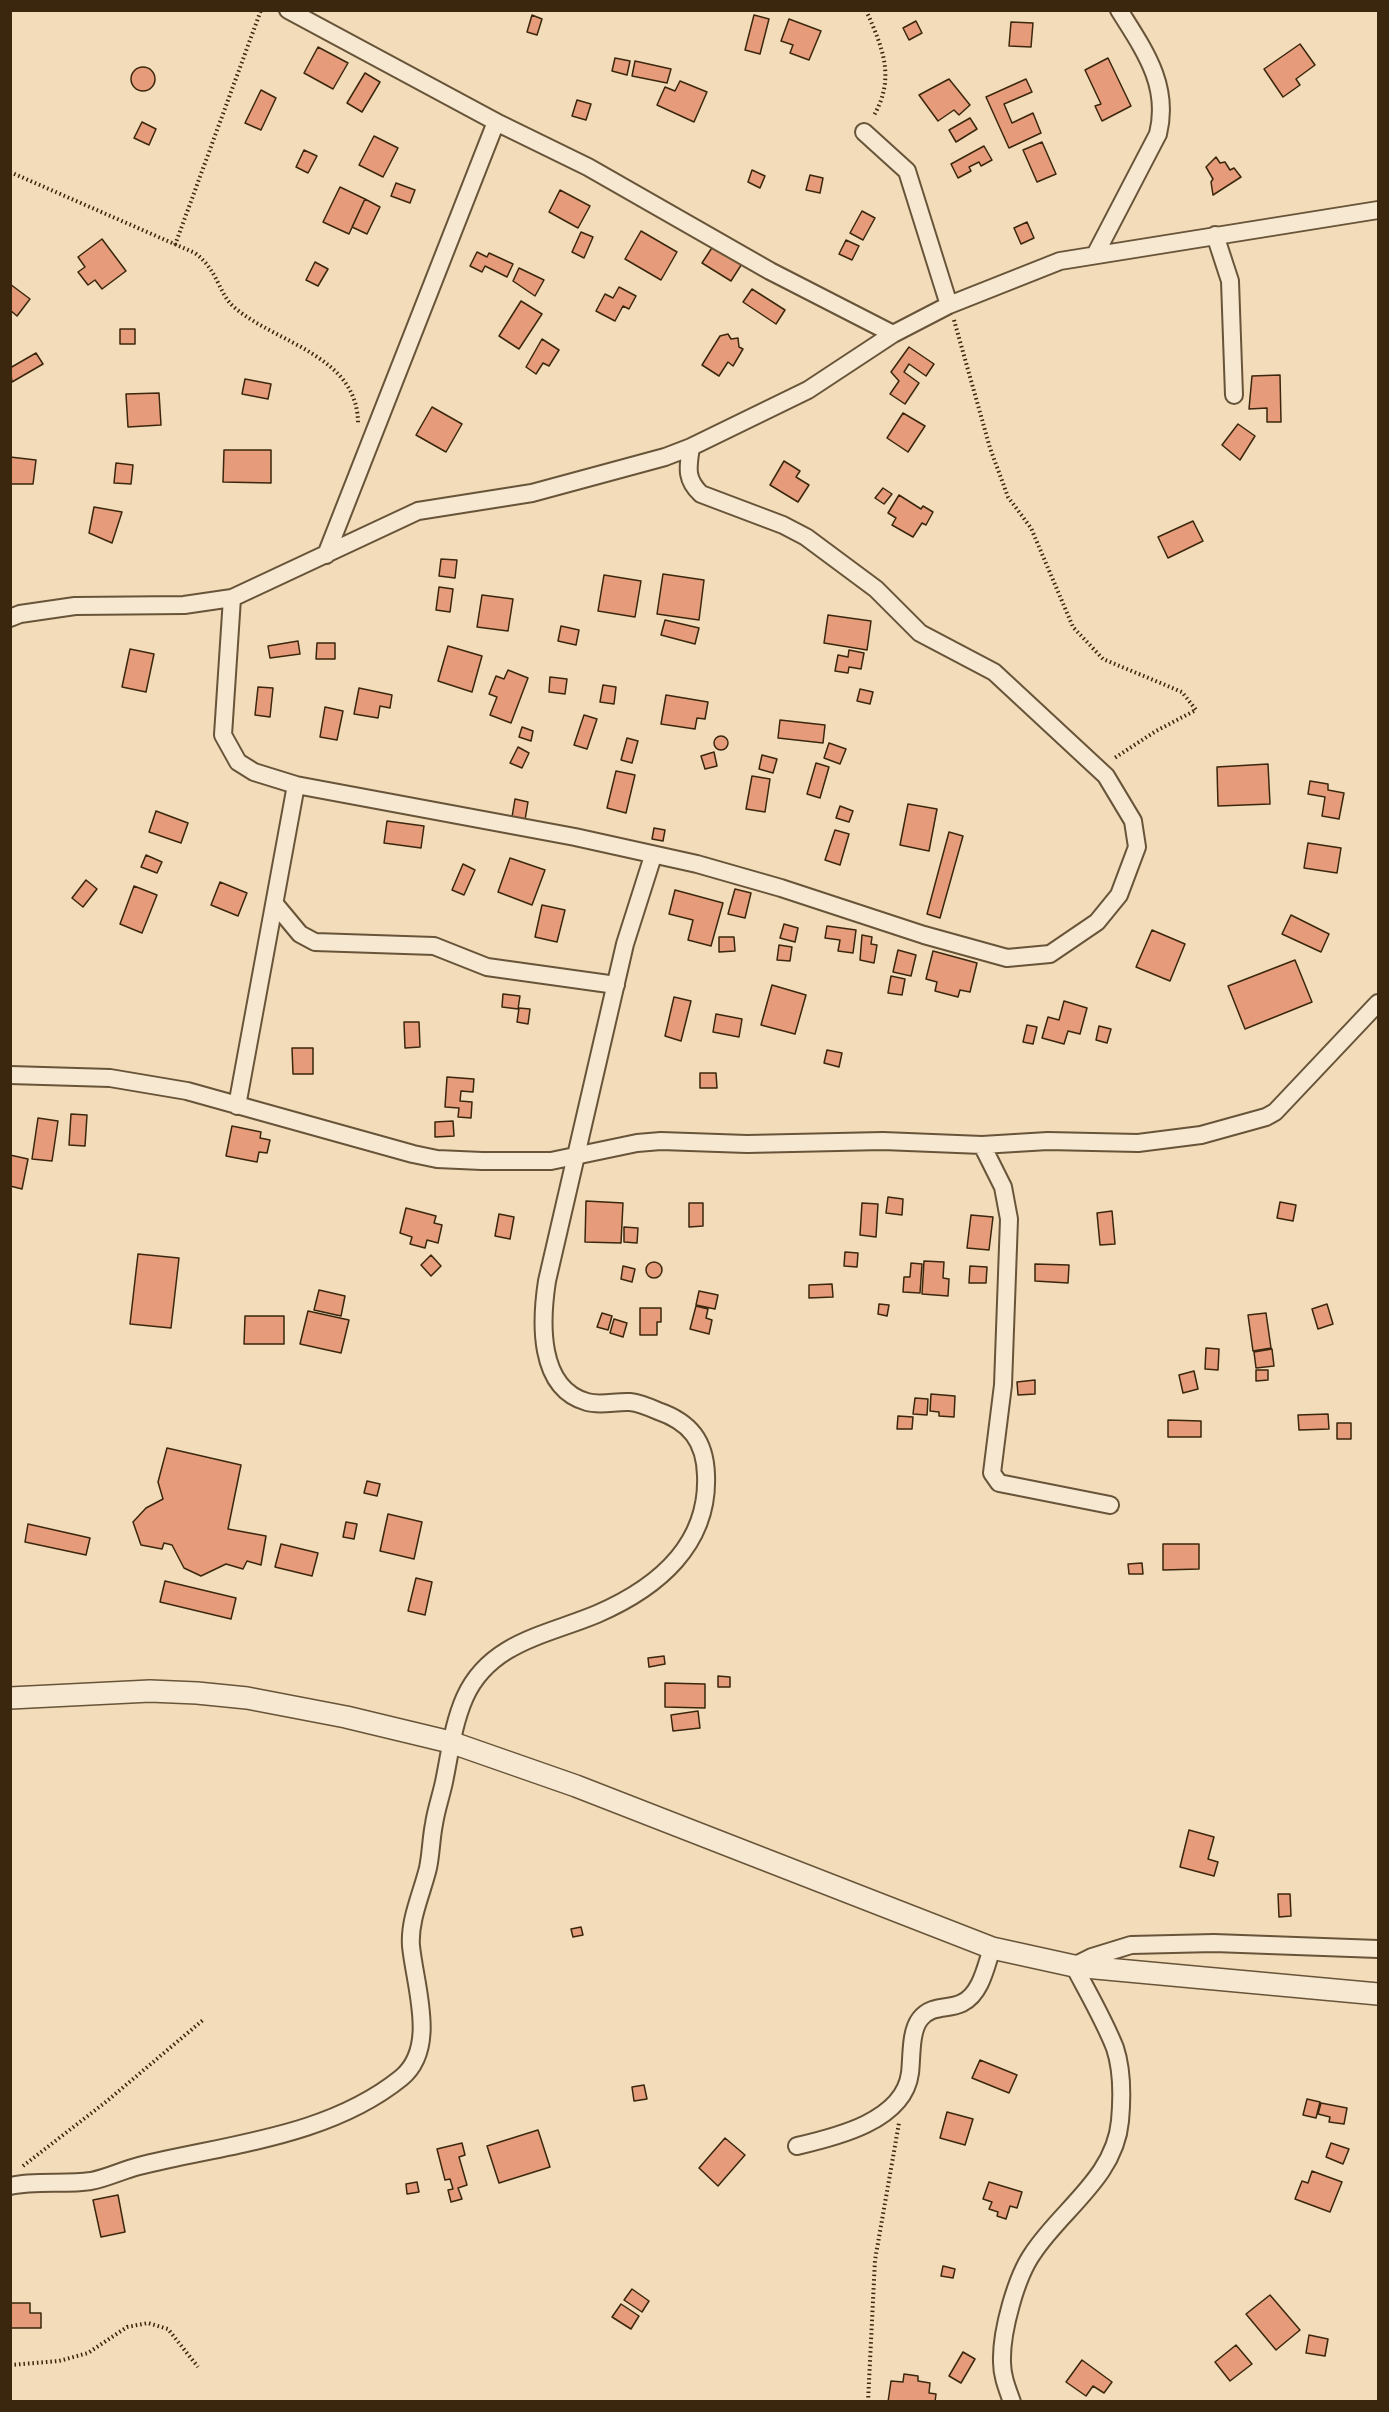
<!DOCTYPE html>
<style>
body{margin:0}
#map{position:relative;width:1389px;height:2412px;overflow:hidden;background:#f2dcb9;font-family:"Sorts Mill Goudy",serif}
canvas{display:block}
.frame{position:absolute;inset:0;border:12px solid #3a270d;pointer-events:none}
</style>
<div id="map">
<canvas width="1389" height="2412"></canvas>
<div class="frame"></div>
</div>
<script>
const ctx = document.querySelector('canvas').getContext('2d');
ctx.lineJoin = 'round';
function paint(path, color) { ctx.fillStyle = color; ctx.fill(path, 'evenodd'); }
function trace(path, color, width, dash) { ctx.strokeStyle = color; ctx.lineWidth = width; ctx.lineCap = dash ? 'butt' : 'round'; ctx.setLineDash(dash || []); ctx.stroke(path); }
const building = new Path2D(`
 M 532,15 L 542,19 L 537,35 L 527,32 Z
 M 754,15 L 769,19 L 760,54 L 745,50 Z
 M 789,19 L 821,31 L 809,60 L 790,53 L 793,45 L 781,41 Z
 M 916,21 L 922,33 L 909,40 L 903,28 Z
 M 1011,22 L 1033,23 L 1031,47 L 1009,46 Z
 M 1300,44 L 1315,65 L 1296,79 L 1300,85 L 1283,97 L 1264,69 Z
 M 318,47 L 348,63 L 333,89 L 304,73 Z
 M 615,58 L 630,61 L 627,75 L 612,71 Z
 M 1108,58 L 1131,106 L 1102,121 L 1095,106 L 1101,104 L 1085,70 Z
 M 635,61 L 671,69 L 667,83 L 632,76 Z
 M131 79a12 12 0 1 1 24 0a12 12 0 1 1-24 0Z
 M 365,73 L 380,82 L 362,112 L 347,103 Z
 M 949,79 L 970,105 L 959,115 L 954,110 L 938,121 L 919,95 Z
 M 1026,79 L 1032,92 L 1004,104 L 1012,123 L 1033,113 L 1041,133 L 1009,148 L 986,97 Z
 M 680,81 L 707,92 L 694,122 L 657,105 L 665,87 L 675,91 Z
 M 261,90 L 276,98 L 261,130 L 245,123 Z
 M 577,100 L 591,104 L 586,120 L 572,116 Z
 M 970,118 L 977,129 L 956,142 L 949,130 Z
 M 142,122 L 156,129 L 149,145 L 134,138 Z
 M 374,136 L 398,148 L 383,177 L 359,165 Z
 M 1042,142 L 1056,174 L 1037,182 L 1023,150 Z
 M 984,146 L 992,160 L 981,166 L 979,162 L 969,167 L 971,171 L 958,178 L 951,164 Z
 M 304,150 L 317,156 L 308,173 L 296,167 Z
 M 1216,157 L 1220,163 L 1225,162 L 1230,170 L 1234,168 L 1241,177 L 1213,195 L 1211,182 L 1213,179 L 1206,167 Z
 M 752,170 L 765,176 L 760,188 L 748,182 Z
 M 810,175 L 823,178 L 820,193 L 806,190 Z
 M 396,183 L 415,190 L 410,203 L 391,196 Z
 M 340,187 L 365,199 L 349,234 L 323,222 Z
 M 560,190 L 590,206 L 578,228 L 549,212 Z
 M 365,199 L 380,207 L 367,234 L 352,227 Z
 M 862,211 L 875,218 L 863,240 L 850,233 Z
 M 1027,222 L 1034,238 L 1021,244 L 1014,228 Z
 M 641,231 L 677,252 L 661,280 L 625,259 Z
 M 581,232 L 593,237 L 584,258 L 572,252 Z
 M 102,239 L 126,271 L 102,289 L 95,280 L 88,285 L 78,272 L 85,267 L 78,257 Z
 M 717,240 L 745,259 L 731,281 L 702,263 Z
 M 846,240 L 859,246 L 852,260 L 839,254 Z
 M 477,252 L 487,257 L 489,253 L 513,264 L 507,277 L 485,266 L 482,272 L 470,266 Z
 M 315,262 L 328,269 L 318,286 L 306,280 Z
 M 519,268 L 544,280 L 535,296 L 513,281 Z
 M 10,284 L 30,299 L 17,316 L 10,310 Z
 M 619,287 L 636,296 L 629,309 L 623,306 L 615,321 L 596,311 L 605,294 L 613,298 Z
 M 752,289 L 785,310 L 776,324 L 743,302 Z
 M 521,301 L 542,314 L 519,349 L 499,336 Z
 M 120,329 L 135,329 L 135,344 L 120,344 Z
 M 728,334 L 731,339 L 738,338 L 739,347 L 743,349 L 733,366 L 728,362 L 719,376 L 702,365 L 720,336 Z
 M 542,339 L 559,350 L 549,366 L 543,363 L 536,374 L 526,367 Z
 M 909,347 L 934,364 L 926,376 L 909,364 L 904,372 L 919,383 L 905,404 L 890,394 L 899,381 L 891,372 Z
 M 36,353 L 43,364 L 12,382 L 10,368 Z
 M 1280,375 L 1281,422 L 1267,422 L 1267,408 L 1249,409 L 1252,376 Z
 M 245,379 L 271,384 L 268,399 L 242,394 Z
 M 159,393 L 161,425 L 128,427 L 126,394 Z
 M 432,407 L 462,424 L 446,452 L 416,435 Z
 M 903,413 L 925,426 L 908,452 L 887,438 Z
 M 1238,424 L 1255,436 L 1240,460 L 1222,445 Z
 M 224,450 L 271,450 L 271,483 L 223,482 Z
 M 10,457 L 36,460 L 33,484 L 10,484 Z
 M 784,461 L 800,471 L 796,477 L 809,485 L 798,502 L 770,485 Z
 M 116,463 L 133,465 L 131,484 L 114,483 Z
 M 883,488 L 892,494 L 884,504 L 875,498 Z
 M 899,495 L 921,509 L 923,506 L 933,512 L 926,525 L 922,523 L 913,537 L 892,525 L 896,518 L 888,513 Z
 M 94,507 L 122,512 L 112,543 L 89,533 Z
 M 1193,521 L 1203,541 L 1168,558 L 1158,537 Z
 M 441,559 L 457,560 L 455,578 L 439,576 Z
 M 663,574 L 704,580 L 699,620 L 657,614 Z
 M 604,575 L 641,581 L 635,617 L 598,611 Z
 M 439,587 L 453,589 L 450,612 L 436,610 Z
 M 482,595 L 513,599 L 508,631 L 477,627 Z
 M 828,615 L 871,621 L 867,650 L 824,643 Z
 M 665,620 L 699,628 L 695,644 L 661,635 Z
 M 561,626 L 579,630 L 576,645 L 558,641 Z
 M 298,641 L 300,654 L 270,658 L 268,646 Z
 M 317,643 L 335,643 L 335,659 L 316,659 Z
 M 448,646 L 482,656 L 472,692 L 438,681 Z
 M 130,649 L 154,654 L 146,692 L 122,687 Z
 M 849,650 L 864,653 L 861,669 L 849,667 L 848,673 L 835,671 L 838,655 L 848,657 Z
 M 508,670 L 528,678 L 511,723 L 490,715 L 497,697 L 489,694 L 496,676 L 504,679 Z
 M 550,677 L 567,679 L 565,694 L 549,692 Z
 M 603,685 L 616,687 L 614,704 L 600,702 Z
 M 258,687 L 273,688 L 270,717 L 255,715 Z
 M 359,688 L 392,695 L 390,708 L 380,706 L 378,718 L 354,714 Z
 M 860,689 L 873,692 L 870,704 L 857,701 Z
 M 666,695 L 708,702 L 705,719 L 697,718 L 695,729 L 661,724 Z
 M 325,707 L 343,711 L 337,740 L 320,737 Z
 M 584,715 L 597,719 L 587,749 L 574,745 Z
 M 780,720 L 825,725 L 823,743 L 778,738 Z
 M 522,727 L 533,731 L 531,741 L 519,737 Z
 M714 743a7 7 0 1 1 14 0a7 7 0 1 1-14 0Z
 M 627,738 L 638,741 L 632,763 L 621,760 Z
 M 829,743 L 846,749 L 840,764 L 824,758 Z
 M 518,747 L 529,753 L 522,768 L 510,763 Z
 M 714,752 L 717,766 L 705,769 L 701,756 Z
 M 762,755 L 777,759 L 773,773 L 759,769 Z
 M 816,763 L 829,767 L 820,798 L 807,794 Z
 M 1268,764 L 1270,804 L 1218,806 L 1217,767 Z
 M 616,771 L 635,775 L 626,813 L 607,808 Z
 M 752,776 L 770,779 L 765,812 L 746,809 Z
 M 1310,781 L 1328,784 L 1328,790 L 1344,793 L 1339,819 L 1322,816 L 1325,797 L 1308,794 Z
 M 515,799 L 528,802 L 525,820 L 512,817 Z
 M 908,804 L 937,809 L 929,851 L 900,845 Z
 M 840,806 L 853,811 L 849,822 L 836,818 Z
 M 156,811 L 188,823 L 181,843 L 149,832 Z
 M 387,821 L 424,826 L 421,848 L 384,843 Z
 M 654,828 L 665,830 L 663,841 L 652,839 Z
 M 835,830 L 849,834 L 840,865 L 825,860 Z
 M 949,832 L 963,836 L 940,918 L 927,914 Z
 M 1308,843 L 1341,848 L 1337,873 L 1304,868 Z
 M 146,855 L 162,862 L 157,873 L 141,867 Z
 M 510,858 L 545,870 L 532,905 L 498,892 Z
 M 463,864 L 475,870 L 464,895 L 452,890 Z
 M 86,880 L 97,889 L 83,907 L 72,898 Z
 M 220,882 L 247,893 L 238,916 L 211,905 Z
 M 134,886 L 157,895 L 142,933 L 120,924 Z
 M 735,889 L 751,893 L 745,918 L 728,914 Z
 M 675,890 L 723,903 L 711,946 L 688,940 L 693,920 L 669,914 Z
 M 542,905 L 565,910 L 557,942 L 535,937 Z
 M 1291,915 L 1329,934 L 1321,952 L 1282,934 Z
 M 784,924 L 798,928 L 795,942 L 780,938 Z
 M 827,926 L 856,930 L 853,953 L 838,951 L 840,940 L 825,938 Z
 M 1152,930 L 1185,944 L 1170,981 L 1136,967 Z
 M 862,935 L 872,937 L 871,944 L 877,945 L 874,963 L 860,960 Z
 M 719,937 L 734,937 L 735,951 L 719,952 Z
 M 779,945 L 792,947 L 790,961 L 777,960 Z
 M 898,950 L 916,955 L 911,976 L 893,972 Z
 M 933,951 L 977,963 L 970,992 L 960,990 L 958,997 L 935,991 L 937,982 L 926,979 Z
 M 1295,960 L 1312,1002 L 1245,1029 L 1228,986 Z
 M 891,976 L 905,979 L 902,995 L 888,993 Z
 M 772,985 L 806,995 L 795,1034 L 761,1025 Z
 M 503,994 L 520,996 L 518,1009 L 502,1007 Z
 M 674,997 L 691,1001 L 681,1041 L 665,1036 Z
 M 1064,1001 L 1087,1008 L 1080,1034 L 1068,1031 L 1064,1044 L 1042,1038 L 1048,1017 L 1059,1020 Z
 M 519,1008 L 530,1009 L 528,1024 L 517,1022 Z
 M 716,1014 L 742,1019 L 739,1037 L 713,1032 Z
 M 404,1022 L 419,1022 L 420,1047 L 405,1048 Z
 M 1027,1025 L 1037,1027 L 1033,1044 L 1023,1042 Z
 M 1099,1026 L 1111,1029 L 1107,1043 L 1096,1040 Z
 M 292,1048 L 313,1048 L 313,1074 L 293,1074 Z
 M 827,1050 L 842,1053 L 839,1067 L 824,1063 Z
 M 700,1073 L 716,1073 L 717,1088 L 700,1088 Z
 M 447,1077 L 474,1079 L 473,1092 L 461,1091 L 460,1101 L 472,1102 L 471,1118 L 458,1117 L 459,1108 L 445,1107 Z
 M 71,1114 L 87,1115 L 85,1146 L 69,1145 Z
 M 38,1118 L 58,1121 L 52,1161 L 32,1159 Z
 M 453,1121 L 454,1136 L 435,1137 L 435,1122 Z
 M 232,1126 L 261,1132 L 260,1138 L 270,1140 L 267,1153 L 259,1152 L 257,1162 L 226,1156 Z
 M 10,1155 L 28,1159 L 22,1189 L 10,1186 Z
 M 888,1197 L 903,1199 L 902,1215 L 886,1213 Z
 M 586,1201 L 623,1203 L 621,1243 L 585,1242 Z
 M 1280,1202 L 1296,1205 L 1293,1221 L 1277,1218 Z
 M 689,1203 L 703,1203 L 703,1226 L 689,1227 Z
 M 862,1203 L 878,1204 L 876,1237 L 860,1235 Z
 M 406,1208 L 436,1216 L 434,1223 L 442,1225 L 438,1243 L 427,1240 L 425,1248 L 410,1244 L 412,1237 L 400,1233 Z
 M 1112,1211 L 1115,1244 L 1100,1245 L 1097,1213 Z
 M 499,1214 L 514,1217 L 510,1239 L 495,1236 Z
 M 971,1215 L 993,1217 L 989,1250 L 967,1248 Z
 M 624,1227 L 638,1228 L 637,1243 L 624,1242 Z
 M 845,1252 L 858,1253 L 857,1267 L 844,1266 Z
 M 138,1254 L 179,1258 L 171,1328 L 130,1324 Z
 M 431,1255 L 441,1266 L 431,1276 L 421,1265 Z
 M 924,1261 L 944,1262 L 943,1278 L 949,1279 L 948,1296 L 922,1294 Z
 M646 1270a8 8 0 1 1 16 0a8 8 0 1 1-16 0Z
 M 911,1263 L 922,1264 L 920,1293 L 903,1292 L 904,1277 L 910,1277 Z
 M 1035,1264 L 1069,1265 L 1068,1283 L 1035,1281 Z
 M 623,1266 L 635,1269 L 632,1282 L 621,1279 Z
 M 970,1266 L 987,1267 L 986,1283 L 969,1283 Z
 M 832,1284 L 833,1297 L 809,1298 L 809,1285 Z
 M 319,1290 L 345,1296 L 341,1316 L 314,1310 Z
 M 699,1291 L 718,1295 L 715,1309 L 696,1305 Z
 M 879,1304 L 889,1305 L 887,1316 L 878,1314 Z
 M 1327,1304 L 1333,1324 L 1318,1329 L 1312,1309 Z
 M 696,1306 L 708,1309 L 706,1318 L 712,1320 L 709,1334 L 690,1329 Z
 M 640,1308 L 661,1308 L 661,1322 L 657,1322 L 657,1335 L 640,1335 Z
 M 308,1311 L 349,1320 L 341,1353 L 300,1344 Z
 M 602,1313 L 612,1316 L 608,1330 L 597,1327 Z
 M 1266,1313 L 1271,1348 L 1253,1351 L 1248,1315 Z
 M 245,1316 L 284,1316 L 284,1344 L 244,1344 Z
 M 614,1319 L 627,1323 L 623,1337 L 610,1333 Z
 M 1206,1348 L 1219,1349 L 1218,1370 L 1205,1369 Z
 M 1272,1349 L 1274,1366 L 1256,1368 L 1254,1352 Z
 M 1256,1370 L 1268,1370 L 1268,1380 L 1256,1381 Z
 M 1194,1371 L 1198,1389 L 1183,1393 L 1179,1375 Z
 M 1035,1380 L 1035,1394 L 1018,1395 L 1017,1382 Z
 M 931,1394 L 955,1396 L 954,1417 L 939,1416 L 939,1412 L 930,1411 Z
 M 915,1398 L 928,1399 L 927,1415 L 913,1414 Z
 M 1328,1414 L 1329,1429 L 1299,1430 L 1298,1415 Z
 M 898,1416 L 913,1417 L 912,1429 L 897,1429 Z
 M 1168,1420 L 1201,1421 L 1201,1437 L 1168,1437 Z
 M 1337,1423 L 1351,1423 L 1351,1439 L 1337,1439 Z
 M 167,1448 L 241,1465 L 228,1529 L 266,1536 L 261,1565 L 247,1561 L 243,1569 L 226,1564 L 201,1576 L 184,1568 L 172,1545 L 164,1543 L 162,1549 L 141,1545 L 133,1522 L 146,1508 L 163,1499 L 158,1482 Z
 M 367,1481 L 380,1484 L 377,1496 L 364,1493 Z
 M 388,1514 L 422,1522 L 414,1559 L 380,1551 Z
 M 346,1522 L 357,1524 L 354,1539 L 343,1537 Z
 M 28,1524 L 90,1538 L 86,1555 L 25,1542 Z
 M 281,1544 L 318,1553 L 312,1576 L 275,1567 Z
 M 1163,1544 L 1199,1544 L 1199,1569 L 1163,1570 Z
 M 1142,1563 L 1143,1574 L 1129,1574 L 1128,1564 Z
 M 416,1578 L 432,1582 L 425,1615 L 408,1611 Z
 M 165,1581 L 236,1598 L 231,1619 L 160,1602 Z
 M 664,1656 L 665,1664 L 649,1667 L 648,1658 Z
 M 718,1676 L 730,1677 L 730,1687 L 718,1687 Z
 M 665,1683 L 705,1684 L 705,1708 L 665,1707 Z
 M 698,1711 L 700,1728 L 673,1731 L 671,1715 Z
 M 1189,1830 L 1214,1837 L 1208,1859 L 1218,1862 L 1214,1876 L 1180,1867 Z
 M 1278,1894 L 1290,1894 L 1291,1916 L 1279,1917 Z
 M 581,1927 L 583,1935 L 573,1937 L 571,1929 Z
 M 980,2060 L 1017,2075 L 1009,2093 L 972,2078 Z
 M 644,2085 L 647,2099 L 634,2101 L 632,2087 Z
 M 1307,2099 L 1320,2102 L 1316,2118 L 1303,2115 Z
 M 1321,2103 L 1347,2108 L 1344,2124 L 1329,2122 L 1330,2117 L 1318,2114 Z
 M 947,2112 L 973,2119 L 965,2145 L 940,2138 Z
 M 538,2130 L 550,2167 L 499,2183 L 487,2146 Z
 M 725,2138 L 745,2155 L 718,2186 L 699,2168 Z
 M 462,2143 L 465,2155 L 459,2157 L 467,2185 L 458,2188 L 462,2199 L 451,2202 L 448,2190 L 453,2189 L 450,2179 L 445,2180 L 437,2149 Z
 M 1331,2143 L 1349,2149 L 1343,2164 L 1326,2157 Z
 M 1312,2171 L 1342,2182 L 1330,2212 L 1295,2199 L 1302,2181 L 1308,2183 Z
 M 417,2182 L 419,2192 L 407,2194 L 406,2184 Z
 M 989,2182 L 1022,2192 L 1017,2208 L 1010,2206 L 1006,2219 L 997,2216 L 998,2212 L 989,2209 L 992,2202 L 983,2199 Z
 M 118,2195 L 125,2232 L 101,2237 L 93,2200 Z
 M 943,2266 L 955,2269 L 953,2278 L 941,2276 Z
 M 632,2289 L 649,2301 L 642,2312 L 624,2300 Z
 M 1270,2295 L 1300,2330 L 1276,2350 L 1246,2314 Z
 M 10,2303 L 30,2303 L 30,2313 L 41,2313 L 41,2328 L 10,2328 Z
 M 621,2304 L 639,2316 L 631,2329 L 612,2317 Z
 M 1309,2335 L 1328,2339 L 1325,2356 L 1306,2353 Z
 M 1236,2345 L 1252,2364 L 1230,2381 L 1215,2362 Z
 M 963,2352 L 975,2359 L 961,2383 L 949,2376 Z
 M 1082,2360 L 1112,2382 L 1104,2393 L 1093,2386 L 1086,2396 L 1066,2382 Z
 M 904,2374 L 918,2376 L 918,2381 L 930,2383 L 929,2393 L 936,2394 L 935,2402 L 888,2402 L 891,2381 L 903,2382 Z`);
paint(building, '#e69c7a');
trace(building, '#3a270d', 1.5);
const minor = new Path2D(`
 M 288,10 L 500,124 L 588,167 L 770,271 L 893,334
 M 864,132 L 907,171 L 949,305
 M 1215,235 L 1230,281 L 1234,395
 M 1095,255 L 1158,134 C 1170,85 1144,50 1119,10
 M 326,555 L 496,122
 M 232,598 L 223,735 L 238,762 L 254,772 L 296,785 L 575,837 L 697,864 L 781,888 L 924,935 L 1007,958 L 1050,954 L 1097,922 L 1119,895 L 1137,847 L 1133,821 L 1106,776 L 994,672 L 920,633 L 876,589 L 806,537 L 783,525 L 701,494 C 685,479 688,467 691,447
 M 10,618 L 20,614 L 75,606 L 184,605 L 232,598 L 418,511 L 532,493 L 665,457 L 691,447 L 808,390 L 893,334 L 949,305 L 1060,261 L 1378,210
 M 275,904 L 300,934 L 315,942 L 434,946 L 487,967 L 616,985
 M 10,1075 L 110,1078 L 187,1091 L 413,1154 L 437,1159 L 482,1161 L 551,1161 L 637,1143 L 661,1141 L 747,1144 L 883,1141 L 982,1145 L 1048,1141 L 1138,1143 L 1201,1135 L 1266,1117 L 1275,1112 L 1378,1003
 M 237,1106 L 296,785
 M 982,1145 L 1003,1187 L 1009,1219 L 1003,1385 L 992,1473 L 999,1483 L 1110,1505
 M 797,2146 C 836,2137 904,2121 910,2073 C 912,2057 910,2032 920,2019 C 932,2004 948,2010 962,2003 C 981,1994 986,1966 992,1948
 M 10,2186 C 37,2180 64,2185 91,2181 C 107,2178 123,2170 139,2166 C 227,2144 328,2137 401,2078 C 438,2048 415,1987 411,1946 C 409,1920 422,1893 428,1868 C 431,1854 431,1839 434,1824 C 436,1810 441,1796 444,1782 C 450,1753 453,1724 465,1697 C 490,1642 547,1635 597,1614 C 657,1588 709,1545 706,1475 C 705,1441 690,1422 658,1411 C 649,1407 640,1403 630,1402 C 616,1401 601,1406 587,1402 C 537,1388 541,1320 547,1281 L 625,944 L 653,856
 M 1012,2402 C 1007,2388 1002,2376 1002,2362 C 1001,2332 1016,2277 1033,2253 C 1062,2209 1115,2177 1120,2121 C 1122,2099 1122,2069 1115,2048 C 1104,2020 1088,1993 1074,1966 L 1092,1957 L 1131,1945 L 1214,1943 L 1378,1949`);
const tertiary = new Path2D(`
 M 10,1698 L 150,1691 L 197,1693 L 247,1698 L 346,1717 L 450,1742 L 576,1786 L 992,1948 L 1074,1966 L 1378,1994`);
trace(minor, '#685438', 20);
trace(tertiary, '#685438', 24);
trace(new Path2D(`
 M 866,10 C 883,49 896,78 873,117
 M 10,172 L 195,253 C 219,271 218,294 235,308 C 278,344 359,356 358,425
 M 175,245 L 261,10
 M 954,320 L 990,448 L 1008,497 L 1031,528 L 1073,627 L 1103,659 L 1182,692 L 1196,710 L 1156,731 L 1113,759
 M 23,2166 L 107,2101 L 203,2020
 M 10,2365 L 59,2361 L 88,2353 L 127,2327 L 148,2323 L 168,2329 L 198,2367
 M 868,2402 L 875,2260 L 899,2123`), '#3a270d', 4, [1.5, 3]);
trace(minor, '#f7e8d2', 16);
trace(tertiary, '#f7e8d2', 21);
</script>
